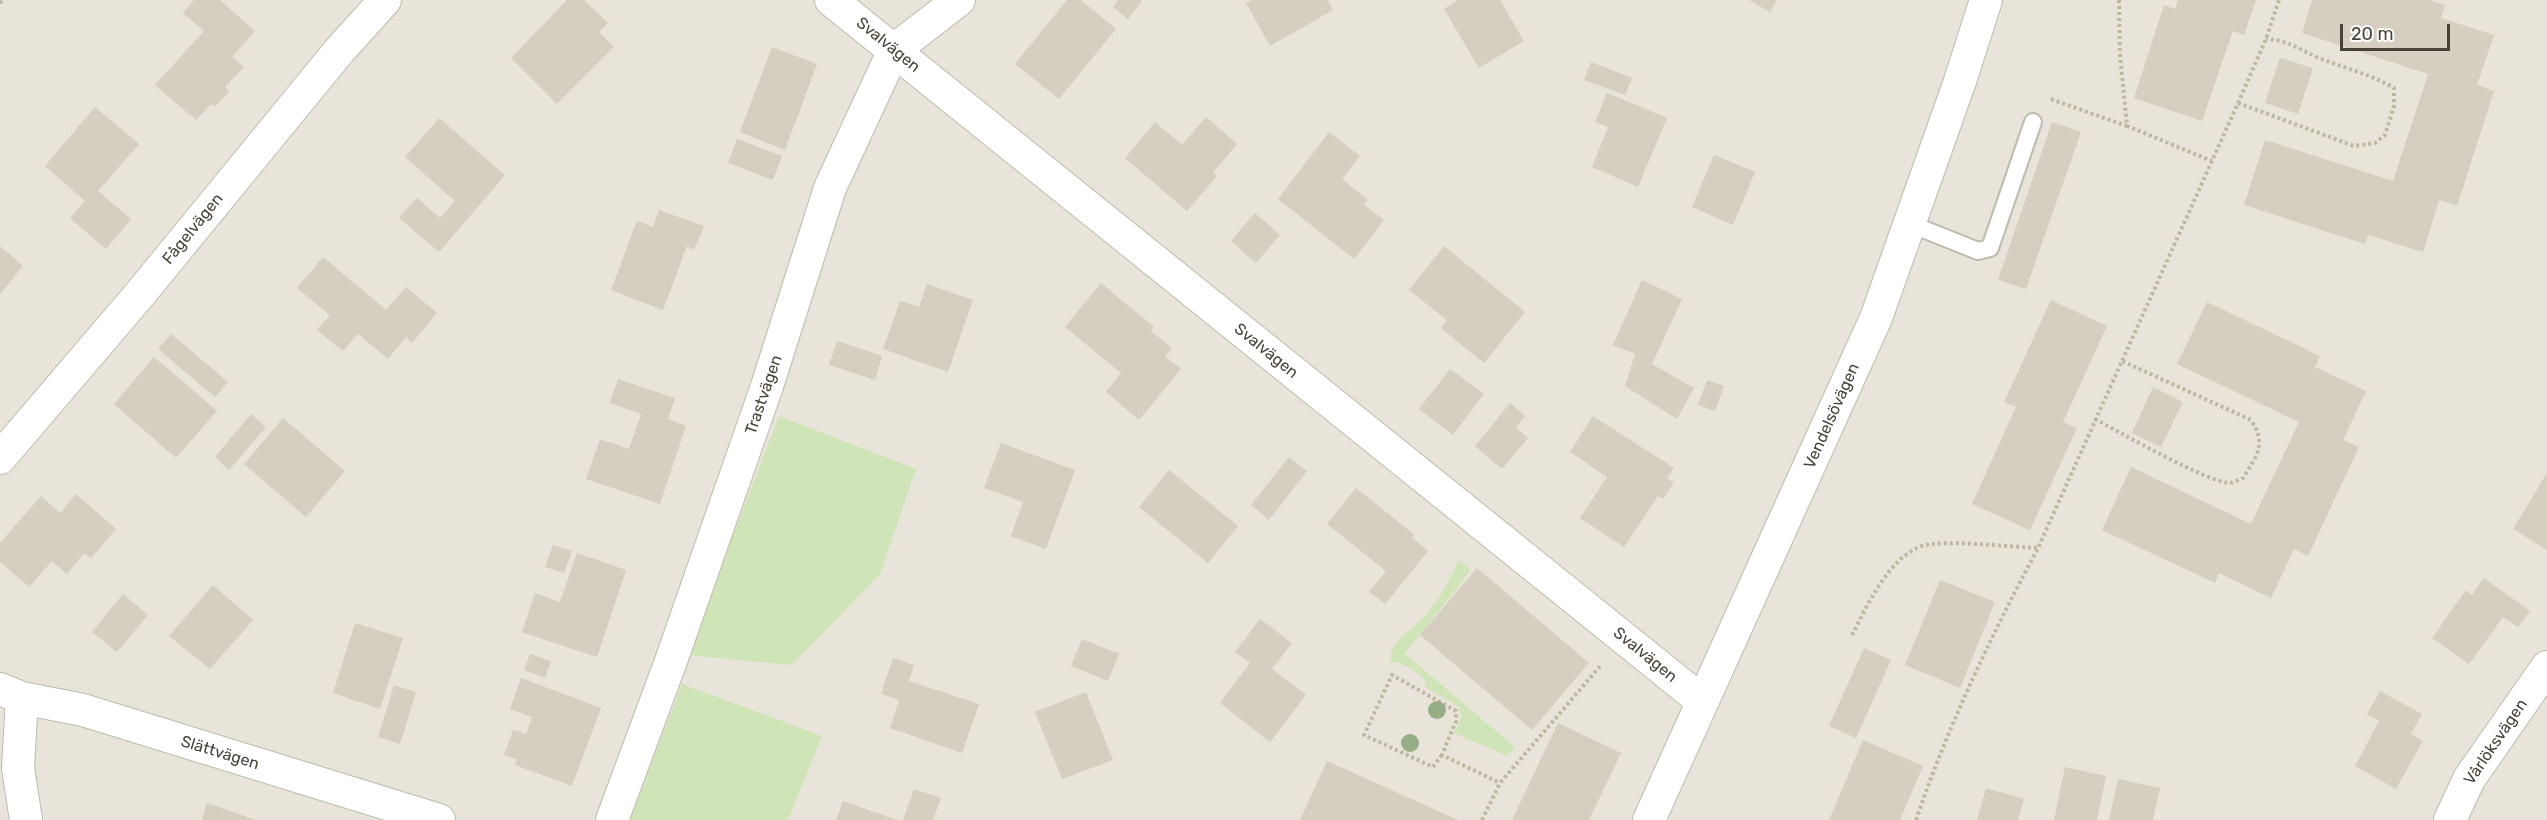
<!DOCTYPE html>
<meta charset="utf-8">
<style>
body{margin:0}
#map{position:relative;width:2547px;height:820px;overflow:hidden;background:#f4f2eb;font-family:Rubik,sans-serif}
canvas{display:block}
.scale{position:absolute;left:2340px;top:24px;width:110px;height:27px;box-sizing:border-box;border:3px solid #484339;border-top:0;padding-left:8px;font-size:18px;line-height:21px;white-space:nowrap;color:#484339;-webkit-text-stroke:4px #fff;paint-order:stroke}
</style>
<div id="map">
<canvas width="2547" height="820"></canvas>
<div class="scale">20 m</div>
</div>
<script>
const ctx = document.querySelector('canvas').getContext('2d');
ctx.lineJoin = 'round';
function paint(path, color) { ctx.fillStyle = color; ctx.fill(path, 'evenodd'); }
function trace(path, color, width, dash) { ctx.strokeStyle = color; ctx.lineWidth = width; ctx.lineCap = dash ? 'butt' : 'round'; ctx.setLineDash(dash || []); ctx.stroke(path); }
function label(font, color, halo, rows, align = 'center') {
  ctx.font = font + ' Rubik,sans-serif'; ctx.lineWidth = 6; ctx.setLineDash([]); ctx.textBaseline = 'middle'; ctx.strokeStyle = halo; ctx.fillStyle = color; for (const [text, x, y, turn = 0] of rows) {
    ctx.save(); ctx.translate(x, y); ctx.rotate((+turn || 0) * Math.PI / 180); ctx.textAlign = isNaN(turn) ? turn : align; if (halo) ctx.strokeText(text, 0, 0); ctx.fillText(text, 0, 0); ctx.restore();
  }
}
paint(new Path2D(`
 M 0,0 L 2547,0 L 2547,820 L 0,820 Z`), '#e8e4da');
paint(new Path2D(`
 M 779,416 L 916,469 L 880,574 L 792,665 L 687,655 Z
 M 1459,560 L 1471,570 L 1405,654 L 1515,747 L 1507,756 L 1454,733 L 1461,719 L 1459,707 L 1425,687 L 1426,683 C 1422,673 1402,662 1391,662 C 1387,644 1409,632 1420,621 C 1438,603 1448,583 1459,560 Z
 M 682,684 L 822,736 L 788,820 L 630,820 Z`), '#cfe5b8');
paint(new Path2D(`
 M 194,0 L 220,0 L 255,31 L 232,57 L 244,67 L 225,87 L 229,91 L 215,107 L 211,104 L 196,120 L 155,85 L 204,31 L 183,13 Z
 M 567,0 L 584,0 L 608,23 L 599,32 L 614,47 L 557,104 L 511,58 Z
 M 1067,0 L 1081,0 L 1116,29 L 1059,99 L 1015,64 Z
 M 1118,0 L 1140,0 L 1142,1 L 1128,19 L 1113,7 Z
 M 1252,0 L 1328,0 L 1333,10 L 1270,46 L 1246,3 Z
 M 1458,0 L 1500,0 L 1524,41 L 1479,68 L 1444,9 Z
 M 1749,0 L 1777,0 L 1770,12 Z
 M 2178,0 L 2256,0 L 2244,35 L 2233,31 L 2202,121 L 2134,98 L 2164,5 L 2175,9 Z
 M 2312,0 L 2429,0 L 2445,5 L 2441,18 L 2494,35 L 2477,85 L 2494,91 L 2457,206 L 2439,200 L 2423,252 L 2368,235 L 2365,244 L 2244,205 L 2265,140 L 2393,181 L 2428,74 L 2302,33 Z
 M 772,47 L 817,64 L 785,150 L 740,132 Z
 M 2280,58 L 2313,68 L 2298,114 L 2265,103 Z
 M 1591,62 L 1632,78 L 1625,95 L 1584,80 Z
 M 1607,93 L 1667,118 L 1638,187 L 1592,167 L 1608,127 L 1595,122 Z
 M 95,107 L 139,144 L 98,191 L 131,219 L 106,249 L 70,218 L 85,201 L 45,166 Z
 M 1206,117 L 1237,144 L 1213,173 L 1217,176 L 1187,211 L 1125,158 L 1155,122 L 1182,145 Z
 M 439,118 L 505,175 L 439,252 L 399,218 L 417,198 L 440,218 L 455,201 L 405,157 Z
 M 2052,122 L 2081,132 L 2026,289 L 1998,280 Z
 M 1329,132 L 1360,156 L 1342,179 L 1368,200 L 1364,205 L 1384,220 L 1354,259 L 1278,199 Z
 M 737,139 L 782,156 L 773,180 L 728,163 Z
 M 1714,155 L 1755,172 L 1733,225 L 1692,207 Z
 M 659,210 L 704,226 L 694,250 L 687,246 L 663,310 L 611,290 L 637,221 L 653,227 Z
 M 1255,213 L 1280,235 L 1256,263 L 1231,241 Z
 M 0,246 L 23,266 L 0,294 Z
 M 1444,246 L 1525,312 L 1484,363 L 1441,328 L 1447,320 L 1409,290 Z
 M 323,257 L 386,310 L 406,287 L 437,313 L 412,343 L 406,337 L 388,359 L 358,334 L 343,351 L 317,330 L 330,315 L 297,288 Z
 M 1642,280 L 1682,299 L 1652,364 L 1694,388 L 1677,419 L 1625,386 L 1635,354 L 1613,345 Z
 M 1101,283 L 1154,327 L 1151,331 L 1172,348 L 1165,357 L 1181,369 L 1139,420 L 1106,392 L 1121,373 L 1065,327 Z
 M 927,284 L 973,300 L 948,372 L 883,349 L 900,301 L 919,307 Z
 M 2051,300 L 2107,326 L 2063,422 L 2077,428 L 2030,530 L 1972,504 L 2016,407 L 2004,402 Z
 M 2207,302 L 2320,356 L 2315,367 L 2366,391 L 2343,440 L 2359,447 L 2308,556 L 2294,549 L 2271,598 L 2219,573 L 2215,583 L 2102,530 L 2131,467 L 2251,524 L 2299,422 L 2177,364 Z
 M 171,334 L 228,382 L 215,397 L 158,349 Z
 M 837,341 L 882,356 L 875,380 L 829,365 Z
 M 154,357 L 217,411 L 176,458 L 114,404 Z
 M 1450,369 L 1484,394 L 1453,435 L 1419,409 Z
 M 618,379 L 675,398 L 668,419 L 686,426 L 660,504 L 586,479 L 600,439 L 629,449 L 641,414 L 610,403 Z
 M 1707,380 L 1724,386 L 1715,411 L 1698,405 Z
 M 2153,387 L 2183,402 L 2161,447 L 2132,433 Z
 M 1510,403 L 1525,416 L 1516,428 L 1528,438 L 1502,469 L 1475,446 Z
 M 251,414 L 266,427 L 229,470 L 215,457 Z
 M 1593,416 L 1674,468 L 1667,478 L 1674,482 L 1663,499 L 1658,496 L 1624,547 L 1580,518 L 1607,477 L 1570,452 Z
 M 283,418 L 345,471 L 306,517 L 244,464 Z
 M 1001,443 L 1075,470 L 1046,549 L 1011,536 L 1023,502 L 984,488 Z
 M 1289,457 L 1307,471 L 1269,520 L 1251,505 Z
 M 1169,470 L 1238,526 L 1208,563 L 1139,507 Z
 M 2547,473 L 2547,550 L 2513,529 Z
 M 1356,488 L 1415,535 L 1412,538 L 1428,551 L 1385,604 L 1369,592 L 1386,571 L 1327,524 Z
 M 76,494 L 116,529 L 91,558 L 84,553 L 67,574 L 52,561 L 29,587 L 0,562 L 0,543 L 41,496 L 60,513 Z
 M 553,545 L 572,551 L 564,573 L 545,567 Z
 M 577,553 L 626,570 L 597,657 L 522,632 L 535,593 L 560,602 Z
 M 1477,568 L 1589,663 L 1532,730 L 1420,635 Z
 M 2484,578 L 2530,611 L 2518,627 L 2503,617 L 2469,664 L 2432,638 L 2466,590 L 2472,595 Z
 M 1940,580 L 1995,602 L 1960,688 L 1905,665 Z
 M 213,585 L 253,620 L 210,669 L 169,636 Z
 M 123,594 L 148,615 L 117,652 L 92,632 Z
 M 1260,619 L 1292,643 L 1272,669 L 1306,695 L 1270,742 L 1220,703 L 1250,663 L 1235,652 Z
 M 355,623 L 403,638 L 380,709 L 333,693 Z
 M 1082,639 L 1119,654 L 1108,681 L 1071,666 Z
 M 1864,648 L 1891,660 L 1856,738 L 1829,726 Z
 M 530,654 L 551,661 L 545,678 L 524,670 Z
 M 893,658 L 914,665 L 909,681 L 979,704 L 962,753 L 890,728 L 899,700 L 881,694 Z
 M 521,678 L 601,708 L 572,786 L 515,765 L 517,760 L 504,755 L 513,730 L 526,734 L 532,717 L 510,709 Z
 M 394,685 L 416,692 L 400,744 L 378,737 Z
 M 2380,691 L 2422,714 L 2411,734 L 2423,741 L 2396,789 L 2355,766 L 2379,721 L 2367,714 Z
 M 1086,692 L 1113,760 L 1062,779 L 1035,712 Z
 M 1558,723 L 1621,753 L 1589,820 L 1512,820 Z
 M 1863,740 L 1923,766 L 1900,820 L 1829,820 Z
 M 1327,761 L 1458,820 L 1300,820 Z
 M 2065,767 L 2106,776 L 2097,820 L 2054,820 Z
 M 2118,779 L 2160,788 L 2153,820 L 2109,820 Z
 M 1986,788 L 2024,799 L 2018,820 L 1977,820 Z
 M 914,789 L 941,798 L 933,820 L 903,820 Z
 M 843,801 L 897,820 L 836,820 Z
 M 207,803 L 256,820 L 202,820 Z`), '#d5cec1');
const service = new Path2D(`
 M 1908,223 L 1978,251 L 1990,248 L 2033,122`);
const minor = new Path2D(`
 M 831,0 L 1702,701
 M 0,458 L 140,294 L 339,51 L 385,0
 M 0,689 L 22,698 L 83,710 L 439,820
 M 22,698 L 18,768 L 26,820
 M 612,820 L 671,661 L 767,386 L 830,188 L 894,50 L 959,0
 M 1649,820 L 1876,318 L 1960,81 L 1986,0
 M 2450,820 L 2469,779 L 2547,667`);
trace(service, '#bfbaae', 20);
trace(minor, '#bfbaae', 34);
trace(new Path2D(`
 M 2119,0 L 2120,55 L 2127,126 L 2212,161
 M 0,3 L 3,0
 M 2051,99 L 2127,126
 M 2238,103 L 2354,146 L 2375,143 L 2385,135 L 2394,106 L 2394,88 C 2370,74 2344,68 2319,58 C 2300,50 2288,40 2266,39
 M 2095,419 C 2117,431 2211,484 2230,483 C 2234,482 2239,480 2243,478 C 2257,455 2267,445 2251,420 L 2122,361
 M 1852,635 C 1867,606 1889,557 1922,546 C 1945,539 2011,547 2038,548
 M 1442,755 L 1433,767 L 1364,735 L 1392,675 L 1456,711 L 1456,721 L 1442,755 L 1500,783
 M 1482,820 L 1500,783 L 1602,664
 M 1916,820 C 1948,726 1991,636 2038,548 L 2238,103 L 2266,39 L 2279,0`), '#c0b6a1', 4, [3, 3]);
trace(service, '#fff', 16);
trace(minor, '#fff', 32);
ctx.fillStyle = '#96ae85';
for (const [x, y] of [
 [1437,710],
 [1410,743]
]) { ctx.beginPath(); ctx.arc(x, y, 9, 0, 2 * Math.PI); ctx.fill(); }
label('16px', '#484339', '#fff', [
 ["Svalvägen",888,45,39],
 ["Fågelvägen",193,229,-51],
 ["Svalvägen",1266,351,39],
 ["Trastvägen",764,395,-71],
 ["Vendelsövägen",1832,416,-66],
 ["Svalvägen",1645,655,39],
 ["Vårlöksvägen",2496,742,-56],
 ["Slättvägen",220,753,17]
]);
</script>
